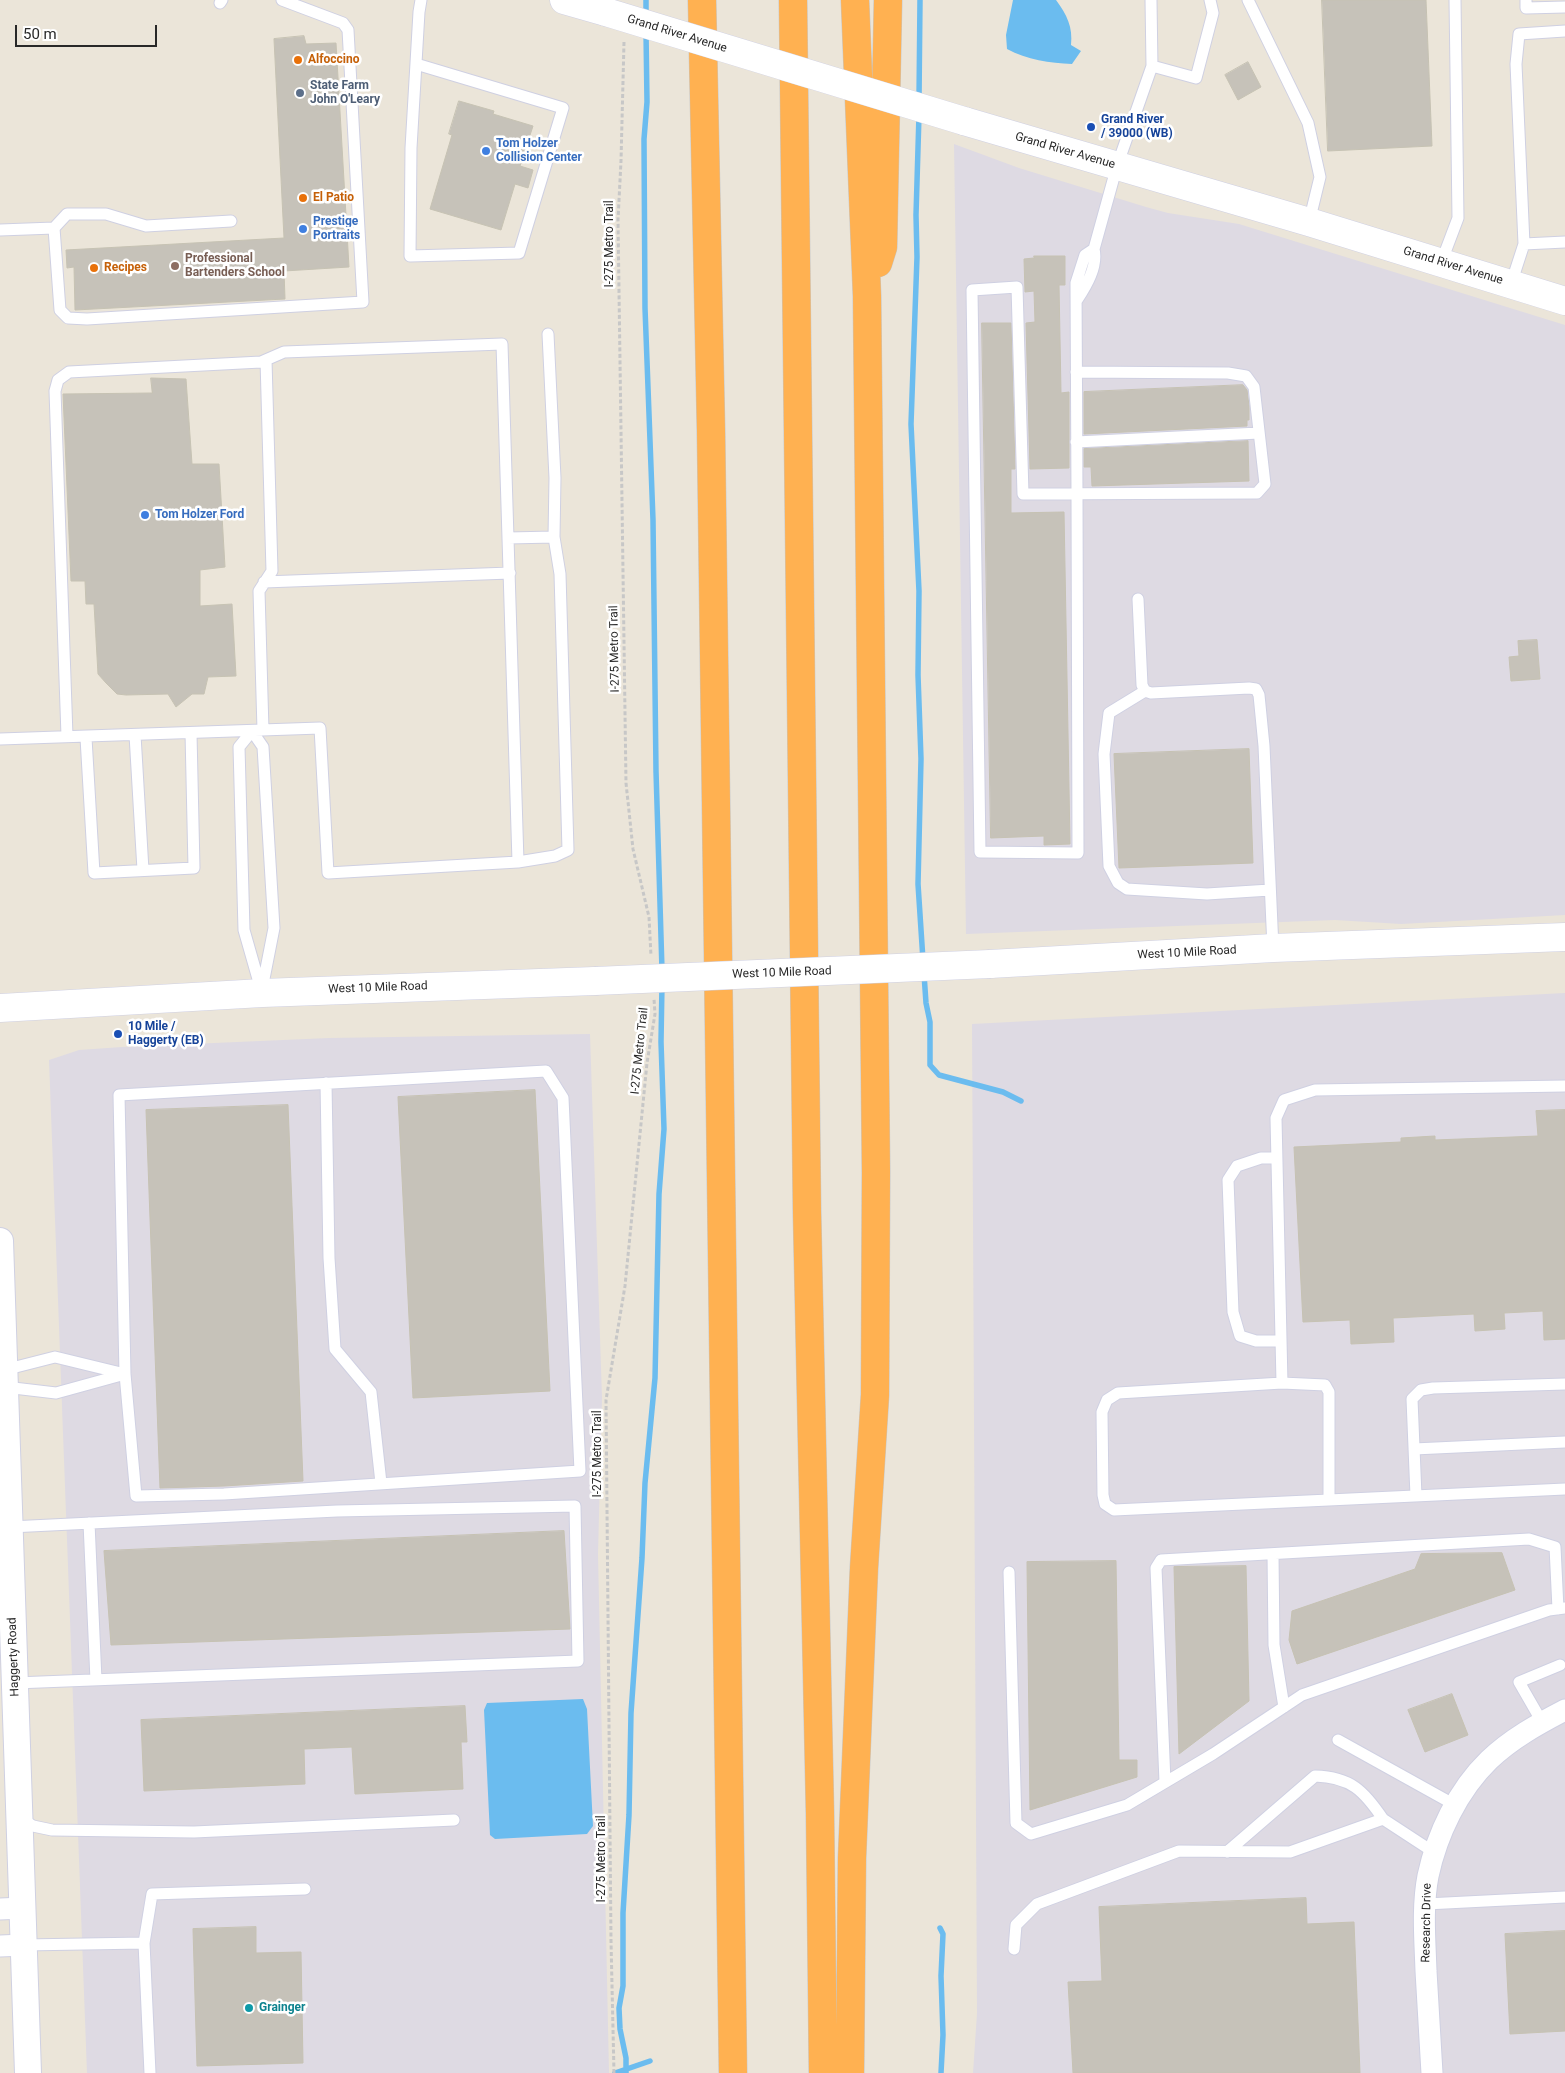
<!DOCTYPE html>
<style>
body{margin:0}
#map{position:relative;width:1565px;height:2073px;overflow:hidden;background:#ebe5d9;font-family:Roboto,sans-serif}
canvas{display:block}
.scale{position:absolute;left:15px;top:25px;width:142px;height:22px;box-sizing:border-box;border:2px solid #282828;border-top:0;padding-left:6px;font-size:15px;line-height:18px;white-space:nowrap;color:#282828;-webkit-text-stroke:4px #fff;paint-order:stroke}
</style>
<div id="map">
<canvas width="1565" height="2073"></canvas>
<div class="scale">50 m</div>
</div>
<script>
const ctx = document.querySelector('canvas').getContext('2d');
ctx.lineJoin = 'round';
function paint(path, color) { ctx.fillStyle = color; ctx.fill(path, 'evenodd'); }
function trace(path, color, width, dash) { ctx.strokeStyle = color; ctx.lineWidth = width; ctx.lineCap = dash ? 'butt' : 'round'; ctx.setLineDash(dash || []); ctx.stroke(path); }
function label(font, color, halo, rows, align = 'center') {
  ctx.font = font + ' Roboto,sans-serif'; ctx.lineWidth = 5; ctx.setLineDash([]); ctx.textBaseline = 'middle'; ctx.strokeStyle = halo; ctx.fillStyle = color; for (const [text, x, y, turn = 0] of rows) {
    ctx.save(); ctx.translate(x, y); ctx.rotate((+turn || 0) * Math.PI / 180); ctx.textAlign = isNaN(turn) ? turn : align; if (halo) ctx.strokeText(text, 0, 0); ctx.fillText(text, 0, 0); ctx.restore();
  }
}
paint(new Path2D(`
 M 954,144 L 1019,168 L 1146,207 L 1168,213 L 1239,224 L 1565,325 L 1565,915 L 1401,924 L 1335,920 L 966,934 Z
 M 1565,993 L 1565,2073 L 973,2073 L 977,2013 L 972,1024 Z
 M 590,1034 L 602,1398 L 598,1554 L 609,2073 L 87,2073 L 49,1060 L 79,1050 L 122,1047 L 329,1038 Z`), '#dedae3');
paint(new Path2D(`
 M 1013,0 L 1056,0 C 1067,15 1073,27 1071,45 L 1081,51 L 1072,64 C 1050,63 1027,60 1007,49 L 1006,35 Z
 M 583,1699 L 587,1709 L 593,1826 L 587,1834 L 495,1839 L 490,1835 L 484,1710 L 487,1703 Z`), '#6bbcef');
trace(new Path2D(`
 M 646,0 L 646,15
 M 646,32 L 647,102 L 644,139 L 645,308 L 653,520 L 656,771 L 662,970
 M 919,100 L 920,0
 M 919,115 L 916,215 L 917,257 L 911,424 L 919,591 L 918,675 L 921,759 L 918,884 L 923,960
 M 924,974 L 926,1003 L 930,1022 L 930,1065 L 939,1075 L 1003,1092 L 1021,1101
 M 940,1928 L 943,1934 L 941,1976 L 943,2035 L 941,2073
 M 615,2073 L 650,2061
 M 626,2073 L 626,2058 L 620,2029 L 619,2008 L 623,1986 L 623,1913 L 629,1815 L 631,1713 L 642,1558 L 645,1483 L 655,1378 L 659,1194 L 664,1129 L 661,1042 L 662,984`), '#6bbcef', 5.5);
const building = new Path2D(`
 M 1322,0 L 1426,0 L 1432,146 L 1328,151 Z
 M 304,36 L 306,44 L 336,43 L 349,267 L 284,271 L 285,299 L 75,310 L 74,267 L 67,268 L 66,250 L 284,238 L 274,39 Z
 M 1248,62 L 1261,87 L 1238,100 L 1225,75 Z
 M 459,101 L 494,111 L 493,114 L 533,126 L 520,166 L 533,170 L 528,188 L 515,184 L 501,230 L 430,209 L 452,135 L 449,134 Z
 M 1034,256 L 1065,256 L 1065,285 L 1059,285 L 1061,393 L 1069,392 L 1069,468 L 1030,469 L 1026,323 L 1035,322 L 1034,291 L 1025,292 L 1024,259 L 1034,258 Z
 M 982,323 L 1011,323 L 1015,469 L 1011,469 L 1011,513 L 1064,512 L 1070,844 L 1044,845 L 1044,836 L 991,838 Z
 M 151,378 L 186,379 L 192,464 L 219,464 L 225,567 L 200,570 L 200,606 L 232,604 L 236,676 L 208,677 L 204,694 L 192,694 L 176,707 L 168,694 L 126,695 L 117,694 L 106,683 L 98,674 L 94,604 L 86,604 L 85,581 L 71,581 L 63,394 L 152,393 Z
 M 1243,385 L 1247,390 L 1249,406 L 1249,420 L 1247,420 L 1247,426 L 1084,434 L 1084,392 Z
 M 1248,441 L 1249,481 L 1092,486 L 1091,467 L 1084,467 L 1084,449 Z
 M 1537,640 L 1540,679 L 1511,681 L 1509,657 L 1519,656 L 1518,641 Z
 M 1249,749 L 1253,863 L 1119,868 L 1114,754 Z
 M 535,1090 L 550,1391 L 413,1398 L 398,1097 Z
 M 288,1105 L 303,1481 L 224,1486 L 160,1488 L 146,1110 Z
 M 1565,1110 L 1565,1339 L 1544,1340 L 1543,1311 L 1504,1313 L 1505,1329 L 1475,1331 L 1474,1314 L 1393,1318 L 1394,1342 L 1351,1344 L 1350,1320 L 1303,1322 L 1294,1147 L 1401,1142 L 1401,1138 L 1435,1136 L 1435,1140 L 1538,1136 L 1536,1111 Z
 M 564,1531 L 570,1629 L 111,1645 L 104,1551 Z
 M 1502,1553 L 1515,1590 L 1297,1664 L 1289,1640 L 1292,1611 L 1415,1569 L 1421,1554 Z
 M 1116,1561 L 1119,1760 L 1137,1760 L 1137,1777 L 1030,1810 L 1027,1562 Z
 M 1246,1566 L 1249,1701 L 1179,1754 L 1174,1567 Z
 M 1452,1694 L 1468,1735 L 1425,1752 L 1408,1710 Z
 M 465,1706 L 467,1742 L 461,1742 L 463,1789 L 355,1794 L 352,1747 L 304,1749 L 305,1784 L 144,1791 L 141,1720 Z
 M 1306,1898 L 1307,1924 L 1354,1922 L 1360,2073 L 1073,2073 L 1068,1982 L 1102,1981 L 1099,1907 Z
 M 256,1927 L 256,1953 L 301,1952 L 303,2063 L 197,2066 L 193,1929 Z
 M 1565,1931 L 1565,2031 L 1510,2034 L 1505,1934 Z`);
paint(building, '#c6c2b9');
trace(building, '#c6c2b3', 1);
const service = new Path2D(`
 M 1248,0 L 1308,123 L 1320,177 L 1309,222
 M 1526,0 L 1526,8 L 1565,7
 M 220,3 L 222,0
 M 416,64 L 563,108 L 519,253 L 410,256 L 411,148 L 419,12 L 421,0
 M 1152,66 L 1196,78 L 1213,13 L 1210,0
 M 54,228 L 60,310 L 68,318 L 87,319 L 363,302 L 348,30 L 343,23 L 282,0
 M 0,230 L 54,228 L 67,214 L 106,214 L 146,226 L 231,221
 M 1524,244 L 1565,242
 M 1441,263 L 1458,218 L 1455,0
 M 1511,284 L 1524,244 L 1516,64 L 1519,34 L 1565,31
 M 1077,300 C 1087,285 1098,266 1094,249 L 1117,166 L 1152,66 L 1151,0
 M 548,334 L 555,478 L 554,537
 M 1076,372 L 1228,373 L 1246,376 L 1254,387 L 1265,484 L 1257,493 L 1023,494 L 1017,287 L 972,290 L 980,852 L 1078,853 L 1077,495 L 1076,283 L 1085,255 L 1094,249
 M 1076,442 L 1259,433
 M 508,538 L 554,537 L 560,574 L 568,850 L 555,856 L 518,862
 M 264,582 L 510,573
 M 1138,599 L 1142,685 L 1145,691 L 1151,693 L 1249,688 L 1256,689 L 1259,695 L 1264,746 L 1273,948
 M 1145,691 L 1109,713 L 1104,754 L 1109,866 L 1118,883 L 1127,889 L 1207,894 L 1270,890
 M 263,730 L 259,591 L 272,571 L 266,360
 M 252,731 L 239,747 L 244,930 L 262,993
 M 252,731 L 263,747 L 274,928 L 262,989
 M 135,735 L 143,870
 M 86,738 L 94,873 L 194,868 L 191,733
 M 0,739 L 320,728 L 328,873 L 518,862 L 502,344 L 284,352 L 261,362 L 69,372 L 58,380 L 55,391 L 67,736
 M 546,1071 L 563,1098 L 580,1471 L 224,1494 L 136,1496 L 125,1374 L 119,1095 Z
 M 326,1083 L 329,1258 L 335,1349 L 371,1392 L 381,1483
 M 1565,1086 L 1315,1090 L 1284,1100 L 1276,1118 L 1282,1383 L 1118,1393 L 1107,1400 L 1102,1412 L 1103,1495 L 1105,1504 L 1114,1510 L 1565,1489
 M 1276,1158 L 1261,1158 L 1237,1166 L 1228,1180 L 1233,1312 L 1240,1336 L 1256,1341 L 1281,1341
 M 4,1370 L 55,1357 L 125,1374 L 56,1393 L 5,1387
 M 1282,1383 L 1325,1385 L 1329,1392 L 1329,1500
 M 1414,1449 L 1565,1442
 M 1416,1496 L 1412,1399 L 1421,1390 L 1433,1388 L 1565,1384
 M 89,1523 L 96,1680
 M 10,1527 L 337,1511 L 575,1506 L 578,1661 L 15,1683
 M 1273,1554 L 1274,1645 L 1284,1707
 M 1009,1572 L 1016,1823 L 1031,1834 L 1127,1805 L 1213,1754 L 1302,1695 L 1549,1610 L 1565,1608
 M 1542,1722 L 1519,1682 L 1560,1665
 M 1338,1740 L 1455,1805
 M 1165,1782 L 1156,1568 L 1161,1560 L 1529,1539 L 1555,1547 L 1558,1609
 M 20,1818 L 33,1826 L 52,1830 L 194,1832 L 454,1820
 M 1227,1852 L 1315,1776 C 1351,1777 1364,1791 1383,1819
 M 1426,1904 L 1565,1897
 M 144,1943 L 152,1894 L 305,1889
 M 24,1945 L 144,1943 L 150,2073
 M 1014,1949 L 1016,1925 L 1037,1904 L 1179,1851 L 1290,1852 L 1383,1819 L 1435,1853`);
const minor = new Path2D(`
 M 0,1909 L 23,1908
 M 0,1946 L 24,1945
 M 1432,2073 C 1430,2039 1428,2005 1426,1971 C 1425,1940 1422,1907 1428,1876 C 1437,1834 1458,1790 1489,1760 C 1511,1739 1538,1724 1565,1710`);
const tertiary = new Path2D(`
 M 0,1241 L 28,2073`);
const secondary = new Path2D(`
 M 564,0 L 606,12
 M 964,121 L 1309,222 L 1565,301
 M 990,964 L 1273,948 L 1565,937
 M 0,1008 L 262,993 L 595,981`);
const motorway = new Path2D(`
 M 702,0 L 711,430 L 733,2073
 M 793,0 L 807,1212 L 820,1813 L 823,2073
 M 878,263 L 883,247 L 888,0
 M 850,2073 L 852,1858 L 864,1568 L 875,1395 L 876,1172 L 867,296 L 855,0`);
trace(service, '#cfd0e2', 13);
trace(minor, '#cfd0e2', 23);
trace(tertiary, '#cfd0e2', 28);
trace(secondary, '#cfd0e2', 29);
trace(motorway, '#c7c7c7', 29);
trace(new Path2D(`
 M 624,42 L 621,161 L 618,220 L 626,783 L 633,849 L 649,917 L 651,956
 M 614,2073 L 611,1941 L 606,1400 L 625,1286 L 647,1063 L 655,1014 L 654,999`), '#c7c7c7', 3, [4, 2.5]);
trace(service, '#fff', 11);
trace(minor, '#fff', 21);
trace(tertiary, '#fff', 26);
trace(secondary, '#fff', 28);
trace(motorway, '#ffb151', 28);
const secondaryBridge = new Path2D(`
 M 606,12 L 964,121
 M 595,981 L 990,964`);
trace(secondaryBridge, '#cfd0e2', 29, []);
trace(secondaryBridge, '#fff', 28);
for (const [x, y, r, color] of [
 [298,60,5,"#e8710a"],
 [300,93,5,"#5c6f8a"],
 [1091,127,5,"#1a4fb4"],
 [486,151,5,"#3f7fe0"],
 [303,198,5,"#e8710a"],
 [303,229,5,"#3f7fe0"],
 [175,266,5,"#8d6e63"],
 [94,268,5,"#e8710a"],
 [145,515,5,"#3f7fe0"],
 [118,1034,5,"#1a4fb4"],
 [249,2008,5,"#0f9aa8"]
]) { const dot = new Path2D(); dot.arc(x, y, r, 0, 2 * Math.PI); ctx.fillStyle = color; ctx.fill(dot); trace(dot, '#fff', 2); }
label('12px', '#282828', '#fff', [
 ["Grand River Avenue",677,34,17],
 ["Grand River Avenue",1065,151,16],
 ["I-275 Metro Trail",610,244,-90],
 ["Grand River Avenue",1453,266,17],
 ["I-275 Metro Trail",615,649,-91],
 ["West 10 Mile Road",1187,953,-3],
 ["West 10 Mile Road",782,973,-2],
 ["West 10 Mile Road",378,988,-2],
 ["I-275 Metro Trail",640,1051,-84],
 ["I-275 Metro Trail",598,1454,-90],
 ["Haggerty Road",14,1657,-92],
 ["I-275 Metro Trail",602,1859,-90],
 ["Research Drive",1427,1923,-89]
]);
label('bold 12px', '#c56008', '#fff', [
 ["Alfoccino",308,60],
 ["El Patio",313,198],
 ["Recipes",104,268]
], 'left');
label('bold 12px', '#4e5e75', '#fff', [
 ["State Farm",310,86],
 ["John O'Leary",310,100]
], 'left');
label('bold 12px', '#164399', '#fff', [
 ["Grand River",1101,120],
 ["/ 39000 (WB)",1101,134],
 ["10 Mile /",128,1027],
 ["Haggerty (EB)",128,1041]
], 'left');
label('bold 12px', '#366cbe', '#fff', [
 ["Tom Holzer",496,144],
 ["Collision Center",496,158],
 ["Prestige",313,222],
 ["Portraits",313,236],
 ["Tom Holzer Ford",155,515]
], 'left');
label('bold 12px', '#785e54', '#fff', [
 ["Professional",185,259],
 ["Bartenders School",185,273]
], 'left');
label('bold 12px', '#0d838f', '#fff', [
 ["Grainger",259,2008]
], 'left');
</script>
